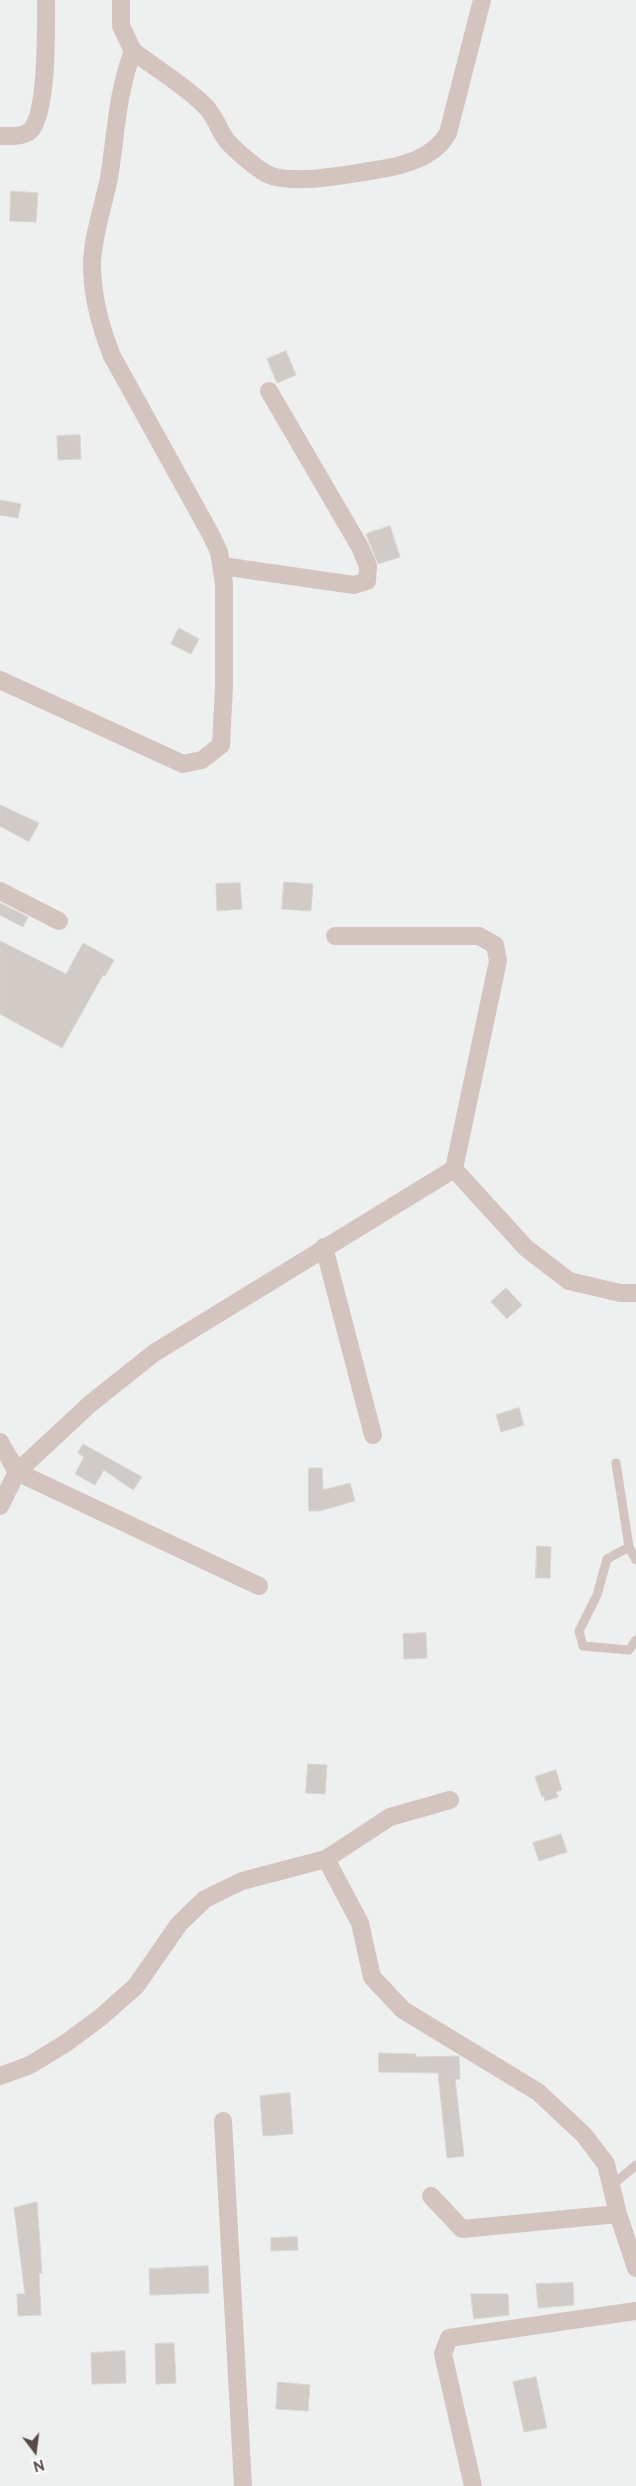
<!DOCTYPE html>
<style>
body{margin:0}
#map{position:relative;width:636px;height:2486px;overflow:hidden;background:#edf0ef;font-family:Raleway,sans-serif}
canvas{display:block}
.north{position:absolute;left:10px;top:2426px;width:50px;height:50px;-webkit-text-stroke:4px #fff;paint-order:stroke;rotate:165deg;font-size:14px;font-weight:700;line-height:20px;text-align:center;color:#5a4a45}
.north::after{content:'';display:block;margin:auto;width:18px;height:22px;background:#5a4a45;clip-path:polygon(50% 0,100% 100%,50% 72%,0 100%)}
</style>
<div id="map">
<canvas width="636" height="2486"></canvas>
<div class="north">N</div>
</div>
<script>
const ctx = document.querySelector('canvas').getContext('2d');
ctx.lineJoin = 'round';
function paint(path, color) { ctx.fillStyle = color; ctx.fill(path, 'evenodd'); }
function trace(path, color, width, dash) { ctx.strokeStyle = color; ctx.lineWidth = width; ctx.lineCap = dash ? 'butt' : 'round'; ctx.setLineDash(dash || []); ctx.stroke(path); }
const building = new Path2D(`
 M 11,191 L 38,193 L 36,222 L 10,221 Z
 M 286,351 L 296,375 L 277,383 L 267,359 Z
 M 80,435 L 81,459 L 58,460 L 57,436 Z
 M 0,500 L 21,504 L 18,518 L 0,515 Z
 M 390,526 L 400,557 L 378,564 L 366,534 Z
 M 179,628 L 199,639 L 191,654 L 171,644 Z
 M 0,805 L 39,823 L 29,842 L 0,826 Z
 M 284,882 L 313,884 L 311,911 L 282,909 Z
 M 240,883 L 242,909 L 217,911 L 216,884 Z
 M 0,903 L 28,917 L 23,927 L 0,915 Z
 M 0,941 L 66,974 L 83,943 L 114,960 L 105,976 L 103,975 L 62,1048 L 0,1014 Z
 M 506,1288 L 522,1305 L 507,1319 L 491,1302 Z
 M 519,1408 L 524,1425 L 501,1432 L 496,1415 Z
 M 83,1444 L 142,1477 L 133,1490 L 104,1470 L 95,1485 L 75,1474 L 84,1457 L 78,1453 Z
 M 309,1468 L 322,1468 L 323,1490 L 350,1483 L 355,1501 L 319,1511 L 309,1511 Z
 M 537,1546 L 551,1547 L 550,1578 L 536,1578 Z
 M 426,1633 L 427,1658 L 404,1659 L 403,1634 Z
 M 308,1764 L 327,1765 L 325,1794 L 306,1793 Z
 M 556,1770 L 562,1790 L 556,1792 L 558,1797 L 545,1801 L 544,1796 L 542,1797 L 535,1777 Z
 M 561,1834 L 567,1852 L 539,1861 L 533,1843 Z
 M 379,2053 L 416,2054 L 416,2057 L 459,2056 L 460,2079 L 455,2079 L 464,2156 L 447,2158 L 438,2073 L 379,2072 Z
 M 290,2093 L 293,2134 L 263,2136 L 260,2096 Z
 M 37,2202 L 42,2273 L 39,2274 L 41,2315 L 18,2316 L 17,2294 L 25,2294 L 14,2208 Z
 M 297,2237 L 298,2250 L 271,2251 L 271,2238 Z
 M 208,2266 L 209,2293 L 150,2295 L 149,2269 Z
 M 573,2283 L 574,2305 L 538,2308 L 536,2284 Z
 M 471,2294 L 508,2294 L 509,2315 L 474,2319 Z
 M 174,2343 L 176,2383 L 156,2384 L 155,2344 Z
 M 125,2351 L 126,2383 L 92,2384 L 91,2353 Z
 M 536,2377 L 547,2428 L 524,2432 L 513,2382 Z
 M 278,2382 L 310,2385 L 308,2411 L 276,2409 Z`);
paint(building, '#d0cbc7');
trace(building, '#d9d5d1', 1);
trace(new Path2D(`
 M 616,1463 L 629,1547
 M 636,1560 L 629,1547 L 607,1559 L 597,1595 L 579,1631 L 583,1646 L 629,1650 L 636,1640
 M 611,2186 L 636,2165`), '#d3c4c0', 9);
trace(new Path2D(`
 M 133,51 C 154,67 190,89 206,107 C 216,117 219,132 228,142 C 236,151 256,168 267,174 C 291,186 349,174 376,170 C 403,166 434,158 448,133 L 482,0
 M 0,136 C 9,136 23,137 30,131 C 48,114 46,26 46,0
 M 222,566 L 354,585 L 367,581 L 368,566 L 360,547 L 269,391
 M 0,680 L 183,764 L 202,760 L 221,745 L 224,686 L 224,584 L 219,552 L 210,533 L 112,356 C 100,326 92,296 92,264 C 92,239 104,203 109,178 C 116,135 117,92 133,51 L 121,26 L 121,0
 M 0,891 L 59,921
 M 454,1169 L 526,1248 L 569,1281 L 620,1293 L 636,1293
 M 324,1247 L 373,1435
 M 0,1442 L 17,1472 L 259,1586
 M 0,1506 L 17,1472 L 90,1404 L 154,1353 L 454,1169 L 498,961 L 495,945 L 479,936 L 335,936
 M 326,1859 L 360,1923 L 372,1977 L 403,2010 L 538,2092 L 584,2135 L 606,2164 L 618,2214 L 636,2268
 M 0,2076 L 30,2065 L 66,2043 L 101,2017 L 136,1986 L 179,1924 L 205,1899 L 242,1881 L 326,1859 L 390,1817 L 450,1800
 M 223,2121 L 243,2486
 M 431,2196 L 462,2229 L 618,2214
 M 473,2486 L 443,2354 L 449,2338 L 636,2311`), '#d3c4c0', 18);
</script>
